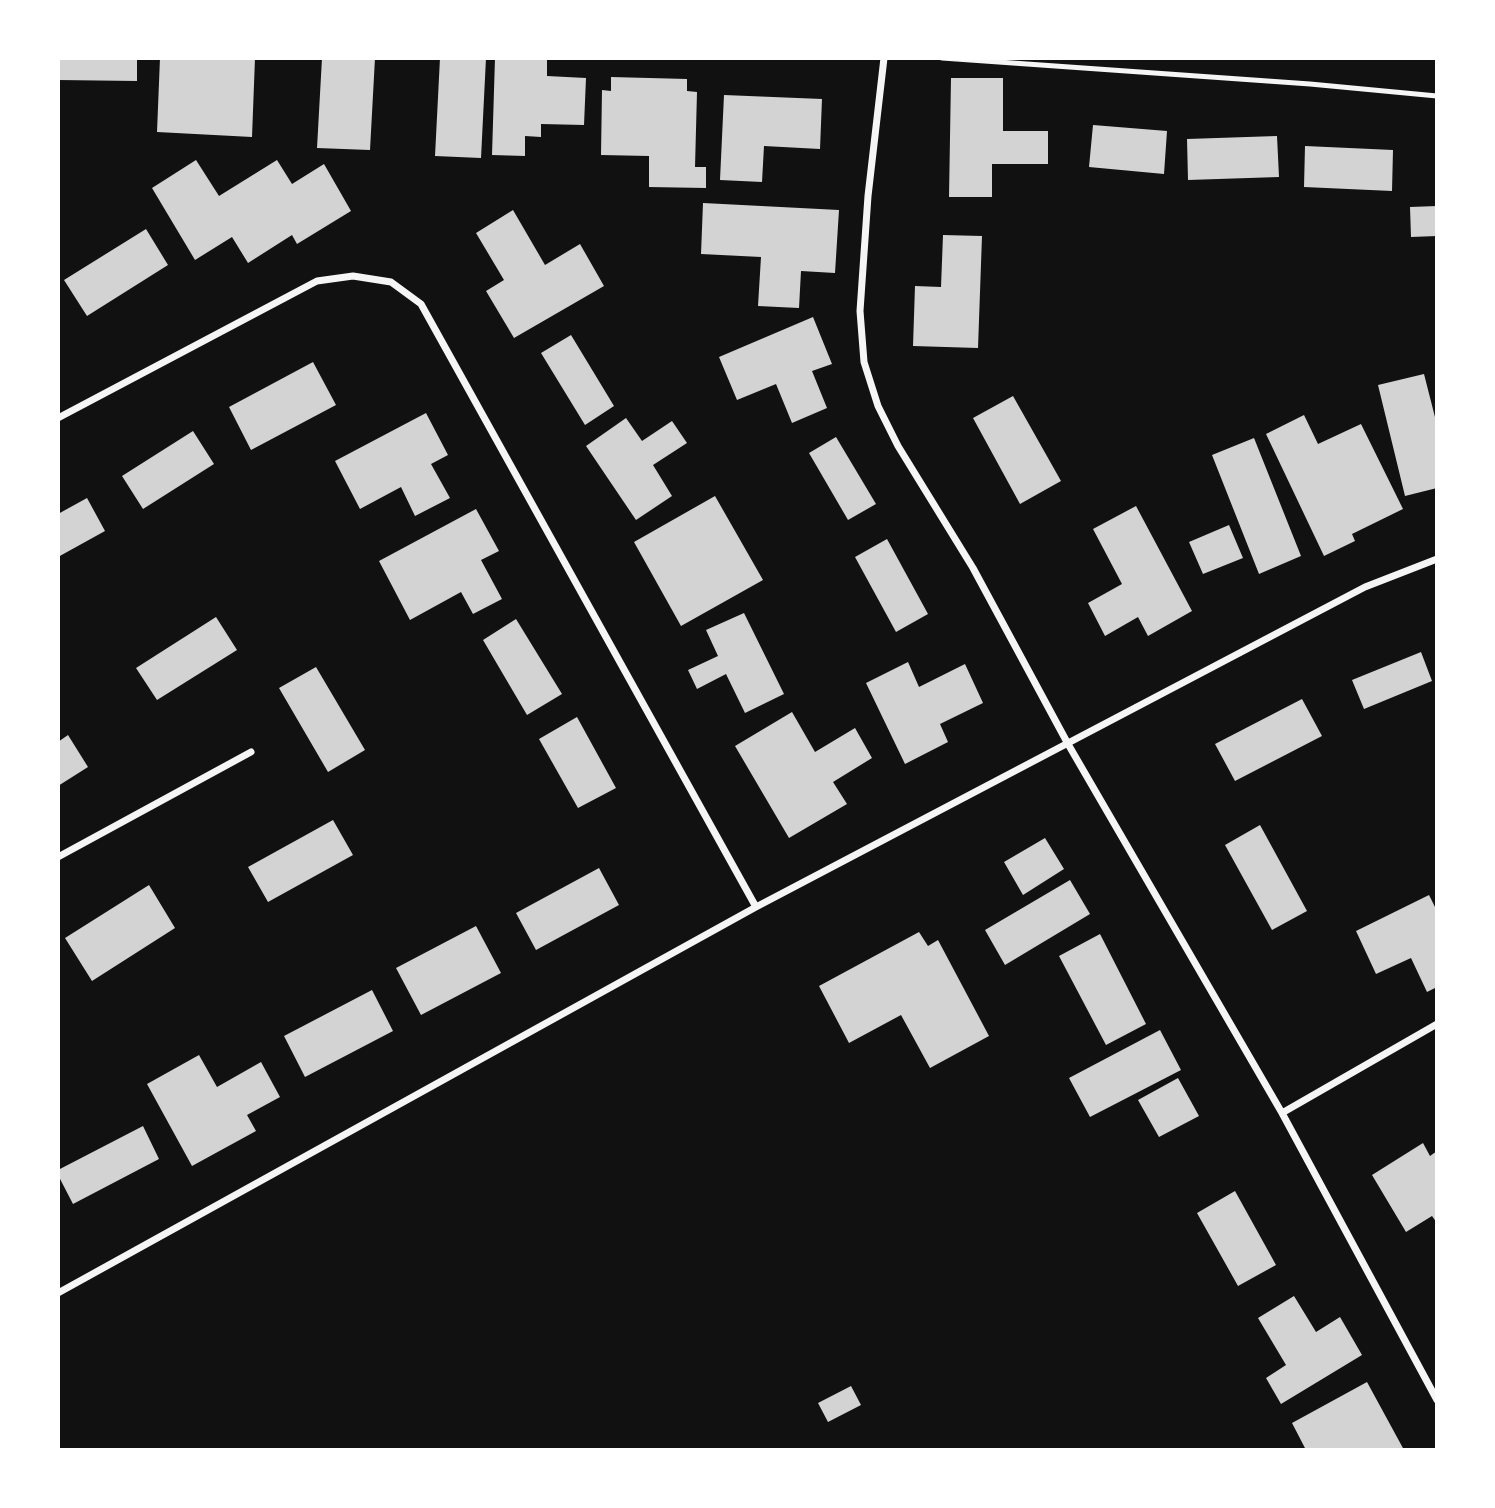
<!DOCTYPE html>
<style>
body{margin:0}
#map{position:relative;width:1495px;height:1508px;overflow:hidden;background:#111;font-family:Merriweather,serif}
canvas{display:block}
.frame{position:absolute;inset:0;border:60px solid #fff;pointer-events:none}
</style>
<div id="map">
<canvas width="1495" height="1508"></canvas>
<div class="frame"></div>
</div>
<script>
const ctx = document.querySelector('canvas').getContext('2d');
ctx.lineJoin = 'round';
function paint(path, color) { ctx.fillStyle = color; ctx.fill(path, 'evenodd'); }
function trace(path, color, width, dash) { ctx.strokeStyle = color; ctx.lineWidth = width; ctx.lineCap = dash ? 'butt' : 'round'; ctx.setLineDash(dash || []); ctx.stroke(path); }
paint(new Path2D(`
 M 58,58 L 137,58 L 137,81 L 58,80 Z
 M 160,58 L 255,58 L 252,137 L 157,132 Z
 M 322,58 L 375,58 L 370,150 L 317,148 Z
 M 440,58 L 486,58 L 481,158 L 435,156 Z
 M 495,58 L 547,60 L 547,76 L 586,78 L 584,125 L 541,124 L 541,137 L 525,136 L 525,156 L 492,155 Z
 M 611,77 L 687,79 L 687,91 L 697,92 L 695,167 L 706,167 L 706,188 L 649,187 L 649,156 L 601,155 L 602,90 L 611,91 Z
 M 951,78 L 1003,78 L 1003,131 L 1048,131 L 1048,164 L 992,164 L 992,197 L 949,197 Z
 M 724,95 L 822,99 L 820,149 L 764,146 L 762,182 L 720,180 Z
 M 1093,125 L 1167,131 L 1164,174 L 1089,167 Z
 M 1277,136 L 1279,177 L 1188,180 L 1187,139 Z
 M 1305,146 L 1393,150 L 1392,191 L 1304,187 Z
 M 196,160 L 219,196 L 277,160 L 292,184 L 324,164 L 351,211 L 297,244 L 292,235 L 248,263 L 232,237 L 195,260 L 152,188 Z
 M 703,203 L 839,210 L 835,273 L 801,271 L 799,308 L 758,306 L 761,257 L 701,254 Z
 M 1437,206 L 1437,236 L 1411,237 L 1410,207 Z
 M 513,210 L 545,265 L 580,244 L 604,286 L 514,338 L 486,291 L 504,280 L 476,233 Z
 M 146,229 L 168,265 L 87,316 L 64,280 Z
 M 943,235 L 982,236 L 978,348 L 913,346 L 915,286 L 941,287 Z
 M 813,317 L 832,364 L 812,371 L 827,408 L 792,423 L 776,384 L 737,400 L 719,357 Z
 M 571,335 L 614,406 L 585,425 L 541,353 Z
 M 313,362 L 336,405 L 251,450 L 229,407 Z
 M 1424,374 L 1437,425 L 1437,488 L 1405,496 L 1378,385 Z
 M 1013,396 L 1061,481 L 1020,504 L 973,418 Z
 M 426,413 L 448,455 L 431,464 L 450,498 L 415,516 L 401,487 L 360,509 L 335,461 Z
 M 1304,415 L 1318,444 L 1361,424 L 1403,509 L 1352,534 L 1355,541 L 1324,556 L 1266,434 Z
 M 626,418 L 642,441 L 672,421 L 687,443 L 653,465 L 672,496 L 636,520 L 586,446 Z
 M 193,431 L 214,464 L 143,509 L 122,476 Z
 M 836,437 L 876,504 L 848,520 L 809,453 Z
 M 1254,438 L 1301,556 L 1259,574 L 1212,455 Z
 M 715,496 L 763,580 L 681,626 L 634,542 Z
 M 87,498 L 105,531 L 58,557 L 58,514 Z
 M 1136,506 L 1192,611 L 1148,636 L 1138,617 L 1105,636 L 1088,603 L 1122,584 L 1093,529 Z
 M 476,509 L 499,551 L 481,560 L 502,599 L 473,614 L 461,592 L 410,620 L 379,561 Z
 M 1229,525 L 1243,558 L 1203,574 L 1189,542 Z
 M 887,539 L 928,614 L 896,632 L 855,557 Z
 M 744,613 L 784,694 L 745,713 L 726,674 L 697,689 L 688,670 L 718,656 L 706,630 Z
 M 216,617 L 237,650 L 157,700 L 136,668 Z
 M 516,619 L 562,694 L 527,715 L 483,640 Z
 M 1421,652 L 1432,681 L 1364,709 L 1352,680 Z
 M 908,662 L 919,687 L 965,664 L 983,703 L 940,724 L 948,742 L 905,764 L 866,683 Z
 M 316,667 L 365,750 L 328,772 L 279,688 Z
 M 1302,699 L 1322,736 L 1235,781 L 1215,744 Z
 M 792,712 L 815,752 L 855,728 L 872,758 L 833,782 L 847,804 L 789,838 L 735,746 Z
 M 577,717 L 616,788 L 578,808 L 539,739 Z
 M 68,735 L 88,767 L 58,786 L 58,742 Z
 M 333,820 L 353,855 L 268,902 L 248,867 Z
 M 1260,825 L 1307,911 L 1272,930 L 1225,845 Z
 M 1045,838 L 1064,869 L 1023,895 L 1004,862 Z
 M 599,868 L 619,905 L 536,950 L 516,913 Z
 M 1070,880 L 1090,914 L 1005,965 L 985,930 Z
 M 149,885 L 175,928 L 92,981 L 65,938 Z
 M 1429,895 L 1437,911 L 1437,987 L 1427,992 L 1411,958 L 1376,974 L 1356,931 Z
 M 476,926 L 501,973 L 421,1015 L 396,968 Z
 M 919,932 L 928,946 L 938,940 L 989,1036 L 930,1068 L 901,1015 L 849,1043 L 819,986 Z
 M 1100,934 L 1146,1024 L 1106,1045 L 1059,956 Z
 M 372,990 L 393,1031 L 305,1077 L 284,1036 Z
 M 1160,1030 L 1181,1070 L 1090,1117 L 1069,1078 Z
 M 199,1055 L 217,1087 L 261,1062 L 280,1097 L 247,1115 L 256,1131 L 192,1166 L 147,1084 Z
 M 1178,1078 L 1199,1116 L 1159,1137 L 1138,1100 Z
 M 143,1126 L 159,1159 L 73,1204 L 58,1175 L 58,1170 Z
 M 1423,1143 L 1430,1156 L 1437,1151 L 1437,1223 L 1432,1216 L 1406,1232 L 1372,1175 Z
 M 1235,1191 L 1276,1265 L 1238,1286 L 1197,1213 Z
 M 1294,1296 L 1316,1332 L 1340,1317 L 1362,1355 L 1281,1404 L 1266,1378 L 1286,1365 L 1258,1318 Z
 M 1367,1382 L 1404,1450 L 1306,1450 L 1292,1423 Z
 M 851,1386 L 861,1405 L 828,1422 L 818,1403 Z`), '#d3d3d3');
trace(new Path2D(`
 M 942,58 L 1310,84 L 1437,96`), '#f5f5f5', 5);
trace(new Path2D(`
 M 884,58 L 868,196 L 860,311 L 864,362 L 878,406 L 898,446 L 973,568 L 1068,744 L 1282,1113 L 1437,1400
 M 58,418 L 317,281 L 353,276 L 391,282 L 421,304 L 756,907
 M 58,857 L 251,752
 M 1282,1113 L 1437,1024
 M 58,1293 L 756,907 L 1365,587 L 1437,559`), '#f5f5f5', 7);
</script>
